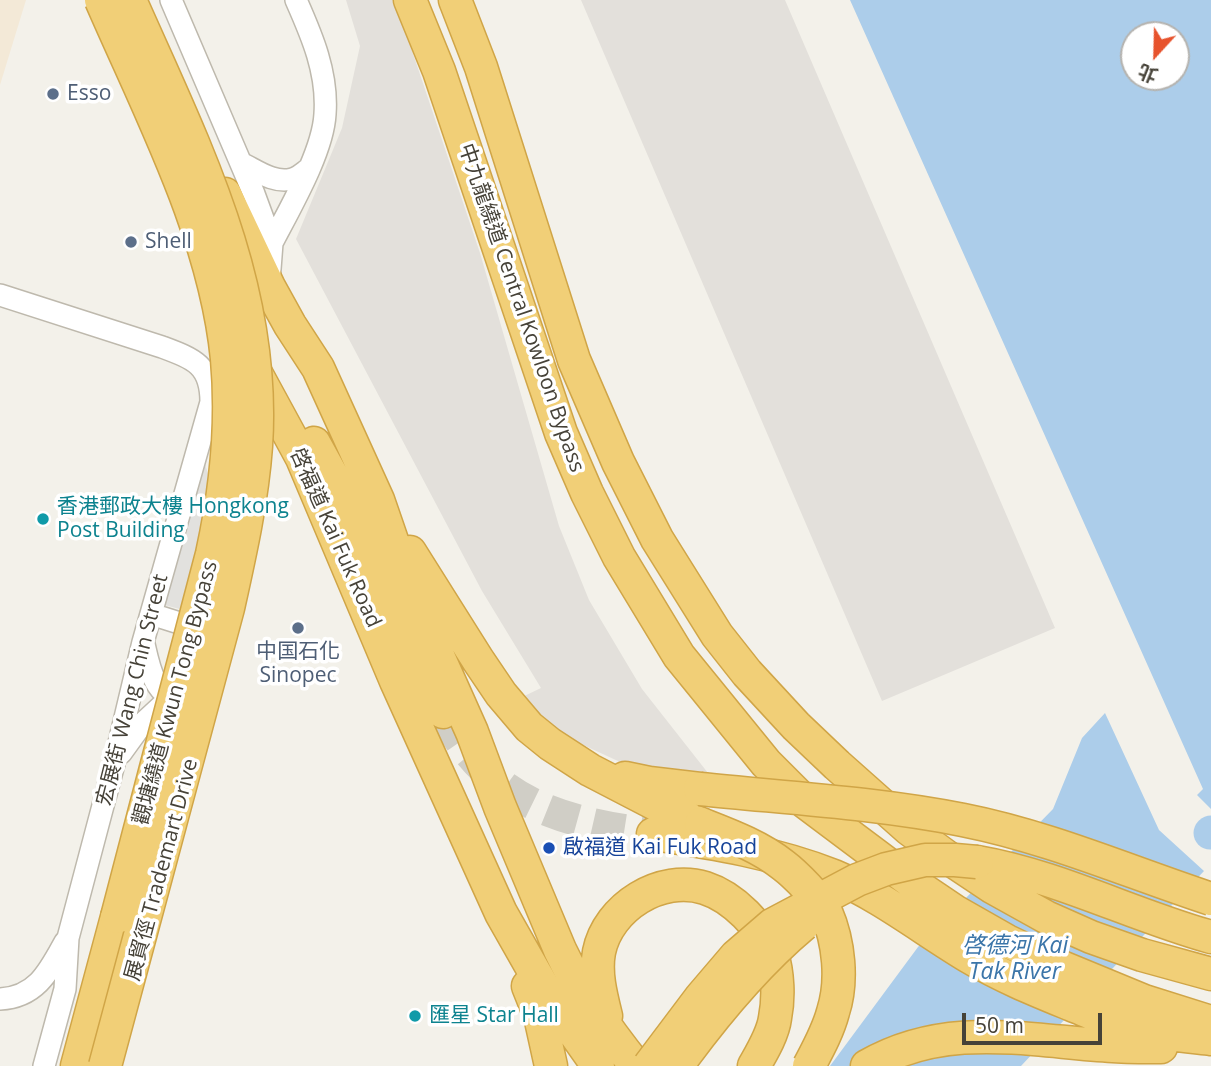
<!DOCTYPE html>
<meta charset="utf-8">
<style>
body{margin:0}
#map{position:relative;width:1211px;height:1066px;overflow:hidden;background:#f3f1ea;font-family:"Open Sans","Noto Sans TC",sans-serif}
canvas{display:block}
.north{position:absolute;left:1120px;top:21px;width:70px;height:70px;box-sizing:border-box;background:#fff;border:2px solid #b5b3af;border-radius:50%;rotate:202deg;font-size:19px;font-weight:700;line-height:28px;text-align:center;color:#464238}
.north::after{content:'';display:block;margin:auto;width:24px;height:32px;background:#e7532d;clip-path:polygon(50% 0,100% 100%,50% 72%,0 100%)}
.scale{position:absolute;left:962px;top:1013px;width:140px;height:32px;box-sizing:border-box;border:4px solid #464238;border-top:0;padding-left:9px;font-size:21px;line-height:24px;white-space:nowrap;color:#464238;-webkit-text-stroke:5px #fff;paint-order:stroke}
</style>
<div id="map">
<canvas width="1211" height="1066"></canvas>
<div class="north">北</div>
<div class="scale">50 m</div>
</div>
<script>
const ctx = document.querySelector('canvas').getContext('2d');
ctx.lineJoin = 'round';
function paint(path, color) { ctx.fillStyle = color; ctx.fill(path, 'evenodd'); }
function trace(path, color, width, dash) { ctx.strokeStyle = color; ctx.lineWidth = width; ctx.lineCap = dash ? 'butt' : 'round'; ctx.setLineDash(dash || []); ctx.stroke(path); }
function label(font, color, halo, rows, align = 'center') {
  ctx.font = font + ' "Open Sans","Noto Sans TC",sans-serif'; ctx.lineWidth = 7; ctx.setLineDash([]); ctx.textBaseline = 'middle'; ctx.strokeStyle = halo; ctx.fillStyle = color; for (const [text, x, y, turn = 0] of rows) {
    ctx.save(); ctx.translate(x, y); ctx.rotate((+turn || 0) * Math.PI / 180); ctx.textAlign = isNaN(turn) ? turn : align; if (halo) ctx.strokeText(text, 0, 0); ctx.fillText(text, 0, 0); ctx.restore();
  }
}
paint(new Path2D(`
 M 0,0 L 26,0 L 0,85 Z`), '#f3e9d7');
paint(new Path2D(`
 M 346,0 L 395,0 L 480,253 L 559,526 L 589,600 L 642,689 L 708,773 L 658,774 L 633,768 L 579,743 L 559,736 L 516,700 L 541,688 L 482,591 L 296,239 L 342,128 L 360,46 Z
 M 581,0 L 785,0 L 1055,628 L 882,701 Z`), '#e3e0db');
paint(new Path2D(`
 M 203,458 L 221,514 L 191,612 L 161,604 Z`), '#e2e1de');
paint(new Path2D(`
 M 850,0 L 1211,0 L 1211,809 L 1197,795 L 1203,789 ZM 1176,35 L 1176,77 L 1134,77 L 1134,35 Z
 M 1105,713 L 1159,830 L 1204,871 L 1021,1066 L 830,1066 L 918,947 L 1053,809 L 1082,738 Z`), '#accdea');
trace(new Path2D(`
 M 1210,833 L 1211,832`), '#accdea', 33);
trace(new Path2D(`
 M 444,714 C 455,734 468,754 485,770 C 528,814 594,827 653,834`), '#d0cec6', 32, [32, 16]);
const minor = new Path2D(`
 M 171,0 L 254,194 L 272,243 L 269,282
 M 241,163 C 256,170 274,184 292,179 C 297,178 303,173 307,170
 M 272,243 C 290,208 323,152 325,114 C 328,73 312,36 296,0
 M 0,295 L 162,347 C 194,359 211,365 211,402 L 143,642 L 114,764 L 68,938 L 65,989 L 44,1066
 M 151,614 L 192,627 L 198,624 L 201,619
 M 144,644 C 150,671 154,694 183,704
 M 121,753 L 142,724 L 169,699
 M 0,999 C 37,997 49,971 65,942`);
const highway = new Path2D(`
 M 410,0 L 439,71 L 561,433 L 587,493 L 619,557 L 679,656 L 766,763 L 805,802 L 913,883 L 956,912 L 1007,941 L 1064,968 L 1144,1001 L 1211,1022
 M 455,0 L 481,67 L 574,360 L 618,462 L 657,539 L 717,635 L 747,673 L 796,726 L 837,765 L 909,829 L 947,857 L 992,887 L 1046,917 L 1091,937 L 1142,955 L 1211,974
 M 225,194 L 269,287 L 290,325 L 318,368 L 378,500 L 410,593 L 472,732 L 500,807 L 560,950 C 580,992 607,1030 636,1066
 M 252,366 L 302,458 L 396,681 L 501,913 L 547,994 L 598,1066
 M 314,443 L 341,492 L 416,661 L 443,712
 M 410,552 L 478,660 L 501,694 L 529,727 L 550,744 L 590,770 L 669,811 L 701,824
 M 625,778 L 649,783 L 700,789
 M 653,834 C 714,843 776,853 834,876 C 880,895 927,932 971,958 C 1003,977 1038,991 1072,1005 C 1092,1013 1112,1022 1132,1027 C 1158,1034 1184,1036 1211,1039
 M 977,862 C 1058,876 1132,915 1211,937
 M 528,986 L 540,1016 L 551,1066
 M 606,1016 C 601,996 595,973 599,952 C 608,907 661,874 705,888 C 733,897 763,927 772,954 C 778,973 779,998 775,1018 C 773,1034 762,1052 754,1066
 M 77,1066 L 117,917
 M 867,1066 C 947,1020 1027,1041 1113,1046 C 1129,1047 1145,1047 1161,1047`);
trace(minor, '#beb9ad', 24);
trace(highway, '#d0a547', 35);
trace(minor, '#fff', 21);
trace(highway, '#f1cf77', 32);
const highwayBridge = new Path2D(`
 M 101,0 C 150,113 215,235 227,359 C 233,425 226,490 212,554 L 117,917
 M 700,789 C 787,798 877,803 963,820 C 1049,837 1129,872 1211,899
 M 701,824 C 729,835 759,846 783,865 C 795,874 820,899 826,912 C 839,942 843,981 833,1012 C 828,1031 818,1049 809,1066
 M 105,1066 L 228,608 C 240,554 252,501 256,446 C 267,284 193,143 130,0
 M 649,1066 L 701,997 L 736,956 L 772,925 L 857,880 L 886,869 L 925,860 L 955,860 L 977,862
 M 677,1066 C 714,1015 755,965 804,924`);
trace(highwayBridge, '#d0a547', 35, []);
trace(highwayBridge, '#f1cf77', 32);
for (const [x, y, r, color] of [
 [53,94,7,"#5c6f8a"],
 [131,242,7,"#5c6f8a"],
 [43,519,7,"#0f9aa8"],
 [298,628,7,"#5c6f8a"],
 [549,848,7,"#1a4fb4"],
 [415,1016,7,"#0f9aa8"]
]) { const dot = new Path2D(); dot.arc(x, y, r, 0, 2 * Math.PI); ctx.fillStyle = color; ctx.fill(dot); trace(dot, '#fff', 2.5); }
label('21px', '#4e5e75', '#fff', [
 ["Esso",67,94],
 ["Shell",145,242],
 ["中国石化",298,652,"center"],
 ["Sinopec",298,676,"center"]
], 'left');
label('21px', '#464238', '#fff', [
 ["中九龍繞道 Central Kowloon Bypass",521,308,71],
 ["啓福道 Kai Fuk Road",335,538,66],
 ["宏展街 Wang Chin Street",133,690,-76],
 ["觀塘繞道 Kwun Tong Bypass",176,693,-75],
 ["展貿徑 Trademart Drive",162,870,-75]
]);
label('21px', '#0d838f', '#fff', [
 ["香港郵政大樓 Hongkong",57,507],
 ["Post Building",57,531],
 ["匯星 Star Hall",429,1016]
], 'left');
label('21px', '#164399', '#fff', [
 ["啟福道 Kai Fuk Road",563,848]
], 'left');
label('italic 23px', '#3b75a9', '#fff', [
 ["啓德河 Kai",1015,946],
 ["Tak River",1015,972]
]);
</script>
